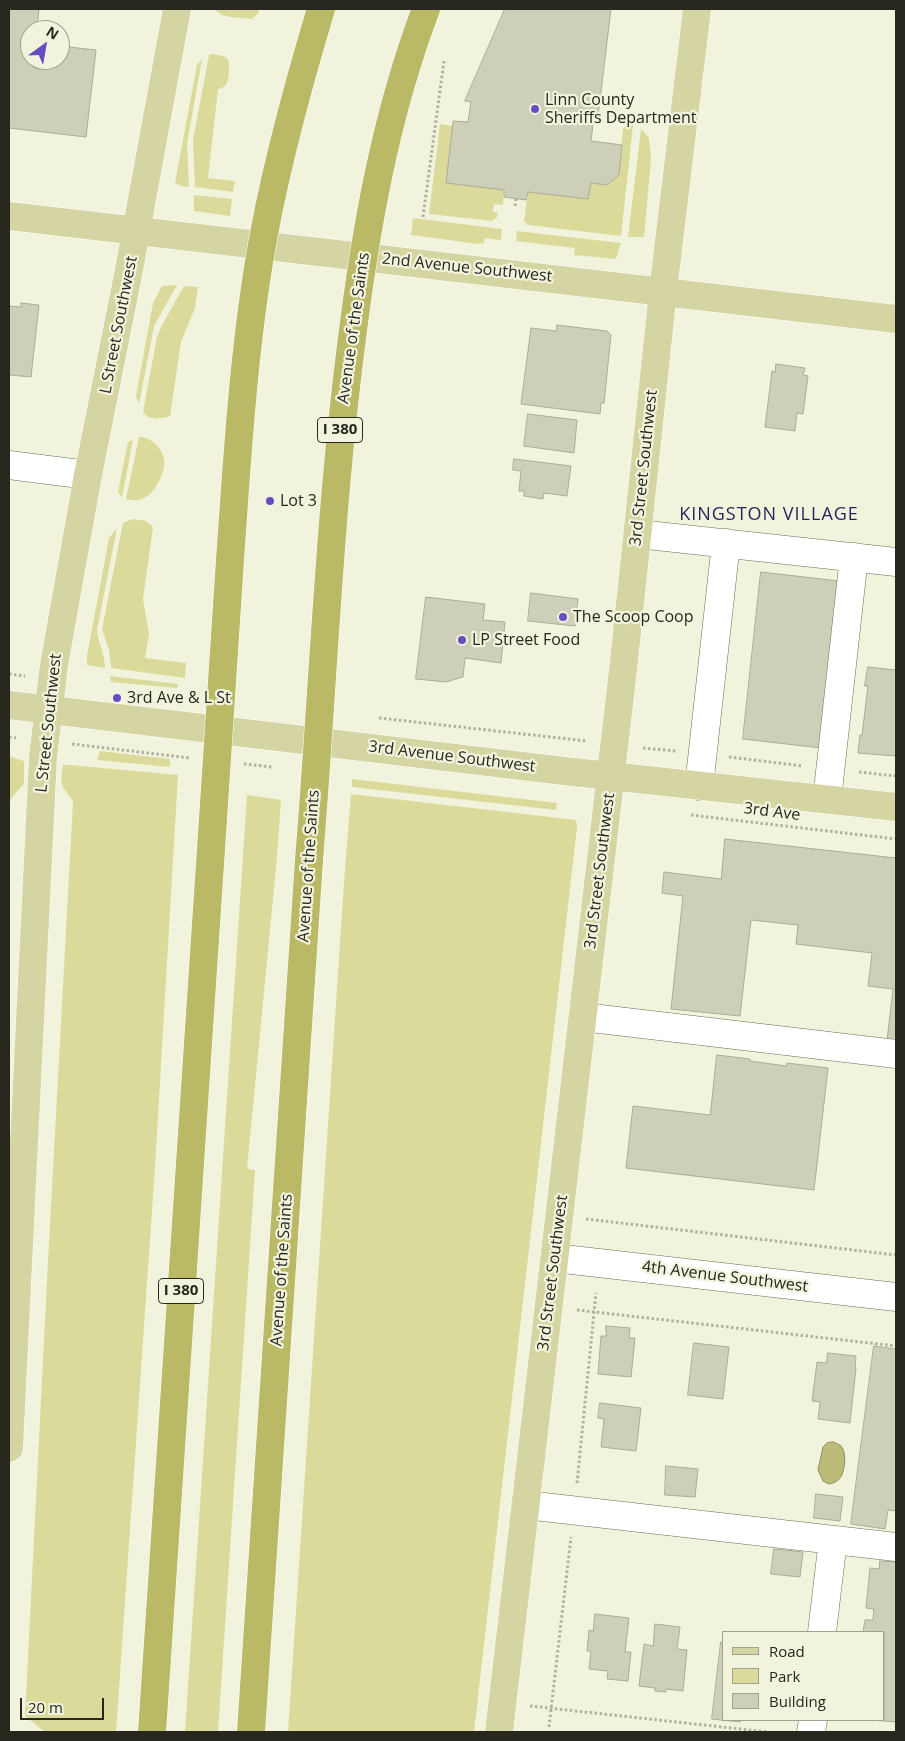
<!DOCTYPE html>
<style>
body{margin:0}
#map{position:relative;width:905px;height:1741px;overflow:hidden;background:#f2f3dc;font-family:"Open Sans",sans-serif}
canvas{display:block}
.frame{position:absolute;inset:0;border:10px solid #27271e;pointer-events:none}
.legend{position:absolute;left:722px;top:1631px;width:162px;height:90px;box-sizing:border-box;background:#f2f3dc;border:1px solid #a1a190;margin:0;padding:6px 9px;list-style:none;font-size:15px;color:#27271e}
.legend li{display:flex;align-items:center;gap:10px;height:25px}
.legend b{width:25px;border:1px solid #a1a190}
.north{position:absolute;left:20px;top:20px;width:50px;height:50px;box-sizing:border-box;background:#f2f3dc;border:1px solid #a1a190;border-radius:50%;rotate:32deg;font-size:14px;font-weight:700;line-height:20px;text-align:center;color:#27271e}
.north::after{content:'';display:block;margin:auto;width:18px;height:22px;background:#674cc4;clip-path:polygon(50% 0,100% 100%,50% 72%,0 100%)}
.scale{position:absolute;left:20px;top:1698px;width:84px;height:22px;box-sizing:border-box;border:2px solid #27271e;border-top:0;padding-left:6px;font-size:15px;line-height:18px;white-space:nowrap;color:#27271e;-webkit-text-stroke:4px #f2f3dc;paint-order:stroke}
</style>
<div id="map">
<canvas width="905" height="1741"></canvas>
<div class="frame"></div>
<ul class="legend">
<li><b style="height:6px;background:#d5d5a3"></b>Road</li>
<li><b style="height:14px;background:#dadb9b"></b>Park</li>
<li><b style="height:14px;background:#cecfb8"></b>Building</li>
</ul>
<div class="north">N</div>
<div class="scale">20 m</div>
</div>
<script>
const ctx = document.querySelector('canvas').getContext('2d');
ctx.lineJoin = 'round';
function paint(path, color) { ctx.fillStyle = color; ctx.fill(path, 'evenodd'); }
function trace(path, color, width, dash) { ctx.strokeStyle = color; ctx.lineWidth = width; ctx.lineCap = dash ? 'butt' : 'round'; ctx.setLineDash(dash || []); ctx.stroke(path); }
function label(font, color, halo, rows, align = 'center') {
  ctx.font = font + ' "Open Sans",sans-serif'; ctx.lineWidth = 4.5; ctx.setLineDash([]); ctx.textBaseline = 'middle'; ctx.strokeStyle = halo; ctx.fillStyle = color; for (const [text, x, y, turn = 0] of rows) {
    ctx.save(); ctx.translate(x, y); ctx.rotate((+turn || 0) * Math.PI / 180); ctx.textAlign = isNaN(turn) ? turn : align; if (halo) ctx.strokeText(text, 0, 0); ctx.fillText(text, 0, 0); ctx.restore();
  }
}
paint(new Path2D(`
 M 216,9 L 259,9 L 258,14 L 251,19 L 230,17 L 222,15 L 215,10 Z
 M 211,54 C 218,55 228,55 229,63 C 229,73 230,88 218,89 L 208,178 L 235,181 L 233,192 L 195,187 L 193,140 L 209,55 Z
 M 202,59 L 187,144 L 189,187 L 181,186 L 175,183 L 197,65 Z
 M 440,124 L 453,126 L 504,190 L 503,205 L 494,204 L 493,212 L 498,213 L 497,217 L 492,221 L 429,214 Z
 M 628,124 L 633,125 L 621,236 L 528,225 L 524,221 L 528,192 L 588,198 L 591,183 L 607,185 L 619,175 L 623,129 Z
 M 641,129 L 649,138 L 651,159 L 644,237 L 628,237 Z
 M 194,195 L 232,199 L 230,216 L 194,211 Z
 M 413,218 L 502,229 L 501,240 L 485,238 L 484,243 L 478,244 L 411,235 Z
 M 517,231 L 621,243 L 616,259 L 574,255 L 575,248 L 516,241 Z
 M 177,285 L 154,326 L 139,404 L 136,396 L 153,303 L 162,286 Z
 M 184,286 L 198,287 L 195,308 L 181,342 L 170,416 C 160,419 150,421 143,412 L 157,337 L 162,325 Z
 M 139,437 C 150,437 162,447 164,459 C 166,472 155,494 142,499 C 137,501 132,500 126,499 Z
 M 133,440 L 122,497 L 118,492 L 128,442 Z
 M 133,519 L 146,521 L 153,527 L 143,599 L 149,634 L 145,658 L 186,663 L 185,678 L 111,668 L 109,650 L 102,629 L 123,523 Z
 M 117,528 L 97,630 C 98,643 105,654 105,668 L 87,665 L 87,656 L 109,538 Z
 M 110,676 L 178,684 L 177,688 L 111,682 Z
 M 100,751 L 170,759 L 170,767 L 97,760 Z
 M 9,756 L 24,761 L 24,784 L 12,797 L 10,803 L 9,834 Z
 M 63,765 L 70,765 L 178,775 L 155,1167 L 116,1732 L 45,1732 L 25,1716 L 48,1261 L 73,802 C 71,796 66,793 63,787 C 60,781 62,772 63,765 Z
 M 352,779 L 557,803 L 556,810 L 352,787 Z
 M 351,794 L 576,820 L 577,827 L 474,1732 L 288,1732 L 344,882 Z
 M 247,795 L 281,800 L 277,857 L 247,1169 L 255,1170 L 218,1732 L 185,1732 Z`), '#dadb9b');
const water = new Path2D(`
 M 834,1442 C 835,1443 840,1445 841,1446 C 847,1452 845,1472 840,1478 C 837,1482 833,1483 829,1484 L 823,1481 L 818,1470 L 823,1447 L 827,1443 Z`);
paint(water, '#bbbc78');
trace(water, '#8f8f5d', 1);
const building = new Path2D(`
 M 9,9 L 39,9 L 37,30 L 30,30 L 30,60 L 60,60 L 60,46 L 96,50 L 86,137 L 9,128 Z
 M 505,9 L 611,9 L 598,116 L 594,115 L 591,141 L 622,145 L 619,175 L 607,185 L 591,183 L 588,199 L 528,192 L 526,200 L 504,197 L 504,190 L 446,183 L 453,121 L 468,122 L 471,102 L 465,101 Z
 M 21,303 L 39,305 L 31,377 L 10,375 L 9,379 L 9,306 L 21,307 Z
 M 557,325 L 607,331 L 611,335 L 604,403 L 601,403 L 600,414 L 521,404 L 531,328 L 556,331 Z
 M 776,364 L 805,368 L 803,375 L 808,376 L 803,414 L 797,413 L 795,431 L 765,427 L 772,371 L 775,372 Z
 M 528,414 L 577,420 L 574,453 L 524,446 Z
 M 514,459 L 571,466 L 567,496 L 544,493 L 543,499 L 524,496 L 524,491 L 519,491 L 521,471 L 513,470 Z
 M 761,572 L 839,581 L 821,748 L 743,739 Z
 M 531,593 L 578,599 L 575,626 L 528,621 Z
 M 426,597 L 485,604 L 483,620 L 505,622 L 501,663 L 465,658 L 463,677 L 446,682 L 416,679 Z
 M 868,667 L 896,670 L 896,756 L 858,753 L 860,735 L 862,735 L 868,686 L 865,686 Z
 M 725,839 L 896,858 L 896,1041 L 887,1040 L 893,989 L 868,986 L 872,953 L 796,944 L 798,925 L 751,920 L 740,1016 L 671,1009 L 683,896 L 662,893 L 664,872 L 721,879 Z
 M 717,1055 L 750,1059 L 750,1061 L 786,1066 L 787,1063 L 828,1068 L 814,1190 L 626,1168 L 633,1106 L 710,1115 Z
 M 606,1326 L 630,1328 L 629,1338 L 635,1338 L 631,1377 L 598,1374 L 601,1336 L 606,1336 Z
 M 694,1343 L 729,1347 L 723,1399 L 688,1395 Z
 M 874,1346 L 896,1349 L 896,1511 L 888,1510 L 885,1529 L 851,1524 Z
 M 828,1353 L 856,1356 L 855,1367 L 856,1368 L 850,1423 L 818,1419 L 820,1402 L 812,1401 L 817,1362 L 826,1363 Z
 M 600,1403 L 641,1408 L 636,1451 L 601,1447 L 604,1419 L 598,1418 Z
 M 666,1466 L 698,1469 L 695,1497 L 665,1495 Z
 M 816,1494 L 843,1497 L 840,1521 L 814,1518 Z
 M 774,1549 L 803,1552 L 800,1577 L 771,1574 Z
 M 880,1561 L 896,1562 L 896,1722 L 871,1720 L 884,1720 L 884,1632 L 863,1632 L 865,1620 L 873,1620 L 874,1609 L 866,1608 L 870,1568 L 879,1569 Z
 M 595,1614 L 629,1618 L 625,1652 L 631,1652 L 628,1681 L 607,1679 L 608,1671 L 589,1669 L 591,1651 L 587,1651 L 589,1630 L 593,1631 Z
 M 655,1624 L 680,1627 L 677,1649 L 687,1650 L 683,1691 L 666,1689 L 666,1692 L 655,1691 L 655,1688 L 639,1686 L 644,1644 L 653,1646 Z
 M 721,1642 L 724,1643 L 724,1720 L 740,1720 L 740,1722 L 712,1719 Z`);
paint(building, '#cecfb8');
trace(building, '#abac96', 1);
const minor = new Path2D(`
 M 9,465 L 88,475
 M 638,534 L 896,562
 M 699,786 L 726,543
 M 827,799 L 854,557
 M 583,1017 L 896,1054
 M 555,1258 L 896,1297
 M 526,1505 L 896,1547
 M 822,1632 L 833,1540
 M 811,1732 L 813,1720`);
const major = new Path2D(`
 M 9,216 L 896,319
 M 9,705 L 564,771 L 896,807
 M 9,1448 L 43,757 L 54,665 L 88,475 L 128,275 L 177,9
 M 499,1732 L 623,670 L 663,291 L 697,9`);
const highway = new Path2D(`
 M 152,1732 L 211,849
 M 251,1732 L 309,860`);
trace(minor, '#6c6d58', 29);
trace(major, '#fff', 29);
trace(highway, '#fff', 29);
trace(new Path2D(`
 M 515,206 L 516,199
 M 423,217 L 444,61
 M 9,674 L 25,676
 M 379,718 L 587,741
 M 9,737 L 16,738
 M 72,744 L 190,758
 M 643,748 L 676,751
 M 729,757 L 803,766
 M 244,764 L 272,767
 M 859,772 L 896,776
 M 691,815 L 896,839
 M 586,1219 L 896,1255
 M 577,1310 L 896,1346
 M 577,1483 L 596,1293
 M 530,1706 L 768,1732
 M 549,1727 L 571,1537`), '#b0b19f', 3, [2.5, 2.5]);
trace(minor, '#fff', 28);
trace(major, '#d5d5a3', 28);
trace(highway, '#b9b966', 28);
const highwayBridge = new Path2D(`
 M 211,849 C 217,753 224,656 230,560 C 237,460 243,360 259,262 C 273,176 296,92 321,9
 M 309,860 C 323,689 329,517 351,346 C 365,232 385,117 426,9`);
trace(highwayBridge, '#fff', 29, []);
trace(highwayBridge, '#b9b966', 28);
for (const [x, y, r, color] of [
 [535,109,5,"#674cc4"],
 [270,501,5,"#674cc4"],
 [563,617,5,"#674cc4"],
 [462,640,5,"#674cc4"],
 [117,698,5,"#674cc4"]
]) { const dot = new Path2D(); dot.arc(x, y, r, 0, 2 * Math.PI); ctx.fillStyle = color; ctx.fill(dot); trace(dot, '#f2f3dc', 2); }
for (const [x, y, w] of [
 [340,430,45],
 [181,1291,45]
]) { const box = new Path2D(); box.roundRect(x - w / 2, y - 12.5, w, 25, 4); ctx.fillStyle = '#f2f3dc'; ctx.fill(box); trace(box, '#27271e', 1); }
label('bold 15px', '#27271e', null, [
 ["I 380",340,430],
 ["I 380",181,1291]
]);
label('16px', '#27271e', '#f2f3dc', [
 ["Linn County",545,100],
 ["Sheriffs Department",545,118],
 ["Lot 3",280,501],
 ["The Scoop Coop",573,617],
 ["LP Street Food",472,640],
 ["3rd Ave & L St",127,698]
], 'left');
label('16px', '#27271e', '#f2f3dc', [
 ["2nd Avenue Southwest",467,268,6],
 ["L Street Southwest",119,325,-79],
 ["Avenue of the Saints",354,328,-82],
 ["3rd Street Southwest",644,468,-84],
 ["L Street Southwest",49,723,-84],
 ["3rd Avenue Southwest",452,757,7],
 ["3rd Ave",772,812,7],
 ["Avenue of the Saints",309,866,-86],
 ["3rd Street Southwest",600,871,-83],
 ["Avenue of the Saints",282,1270,-86],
 ["3rd Street Southwest",553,1273,-83],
 ["4th Avenue Southwest",725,1277,7]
]);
ctx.letterSpacing = '1px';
label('18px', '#2c1f5a', '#f2f3dc', [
 ["KINGSTON VILLAGE",769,515]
]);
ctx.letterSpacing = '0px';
</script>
